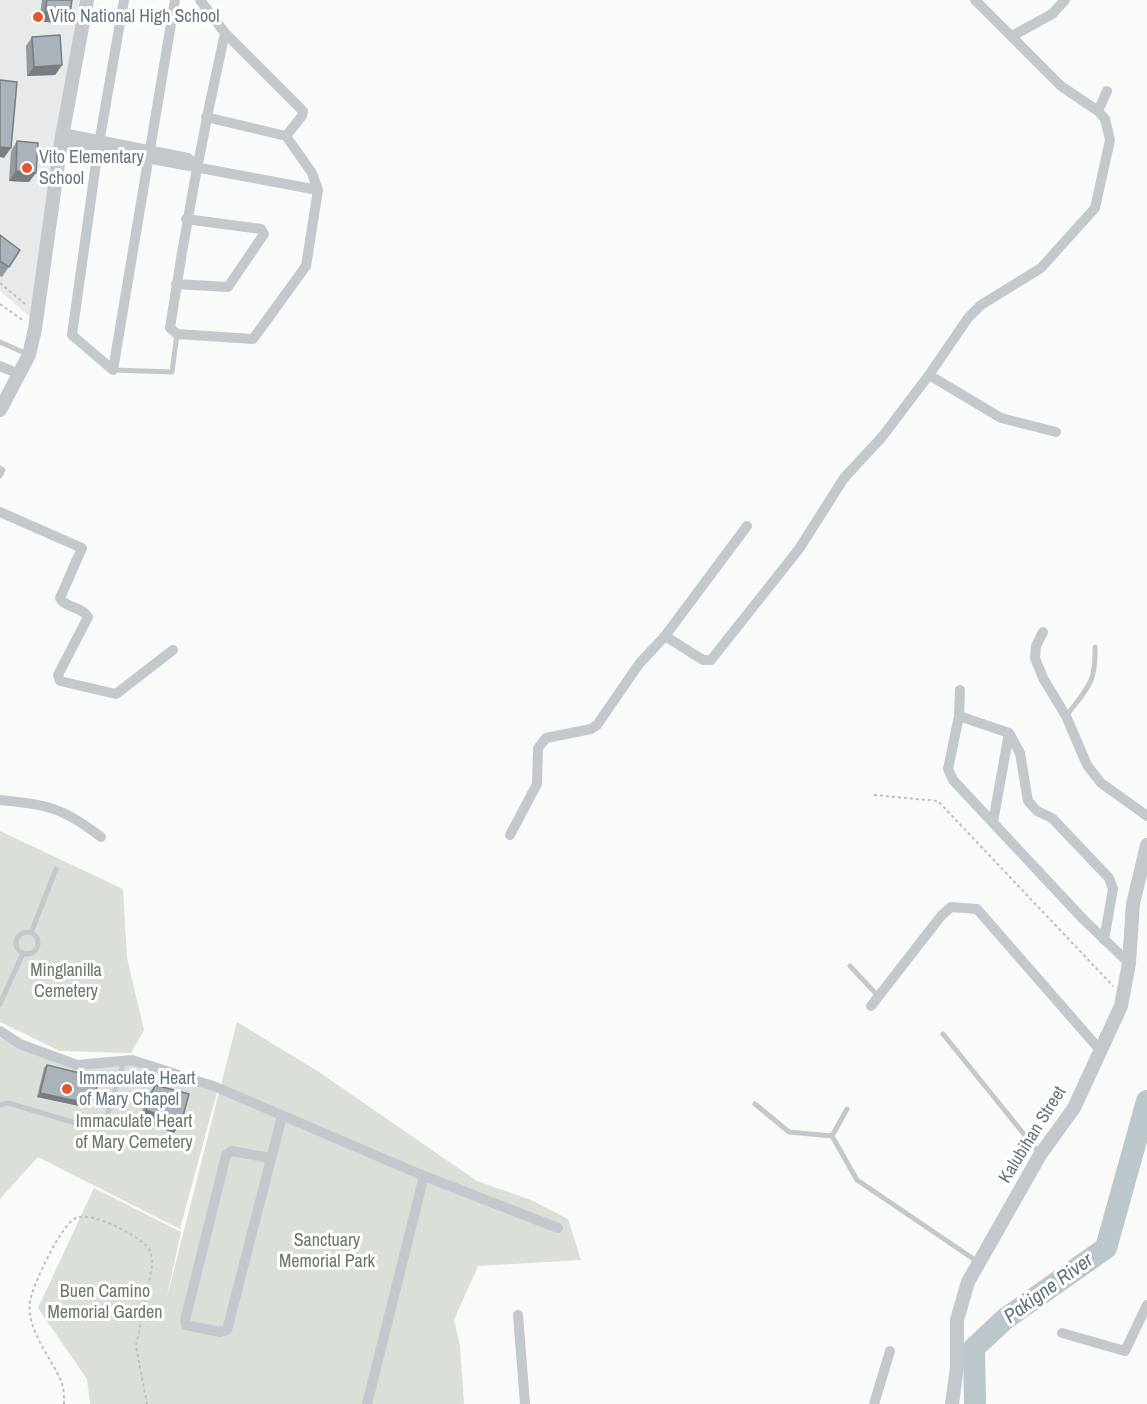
<!DOCTYPE html>
<style>
body{margin:0}
canvas{display:block;background:#fafaf8}
</style>
<canvas width="1147" height="1404"></canvas>
<script>
const ctx = document.querySelector('canvas').getContext('2d');
ctx.lineJoin = 'round';
function paint(path, color) { ctx.fillStyle = color; ctx.fill(path, 'evenodd'); }
function trace(path, color, width, dash) { ctx.strokeStyle = color; ctx.lineWidth = width; ctx.lineCap = dash ? 'butt' : 'round'; ctx.setLineDash(dash || []); ctx.stroke(path); }
function label(font, color, halo, rows, align = 'center') {
  ctx.font = font + ' "Archivo Narrow",sans-serif'; ctx.lineWidth = 6; ctx.setLineDash([]); ctx.textBaseline = 'middle'; ctx.strokeStyle = halo; ctx.fillStyle = color; for (const [text, x, y, turn = 0] of rows) {
    ctx.save(); ctx.translate(x, y); ctx.rotate((+turn || 0) * Math.PI / 180); ctx.textAlign = isNaN(turn) ? turn : align; if (halo) ctx.strokeText(text, 0, 0); ctx.fillText(text, 0, 0); ctx.restore();
  }
}
paint(new Path2D(`
 M 0,0 L 79,0 L 31,318 L 0,291 Z`), '#e8e9e9');
paint(new Path2D(`
 M 0,831 L 123,889 L 127,958 L 144,1030 L 131,1053 L 60,1051 L 0,1022 Z
 M 237,1022 L 316,1070 L 477,1181 L 531,1200 L 568,1219 L 581,1260 L 478,1266 L 454,1320 L 460,1346 L 464,1404 L 90,1404 L 87,1379 L 38,1308 L 94,1188 L 181,1232 L 166,1301 Z
 M 0,1038 L 78,1069 L 130,1063 L 217,1092 L 180,1229 L 38,1157 L 0,1199 Z`), '#dadfd7');
trace(new Path2D(`
 M 975,1404 L 974,1348 L 1005,1319 L 1106,1248 L 1147,1101`), '#bbc7cb', 22);
trace(new Path2D(`
 M 0,283 L 25,304
 M 0,304 L 24,321
 M 874,795 L 938,801 L 1113,986
 M 64,1404 C 64,1397 64,1388 61,1381 C 51,1357 26,1330 30,1301 C 33,1285 61,1224 76,1218 C 92,1211 139,1235 149,1249 C 152,1255 152,1261 152,1267 L 136,1346 L 147,1404`), '#bbbfc2', 2, [3, 3]);
trace(new Path2D(`
 M 0,342 L 27,354
 M 113,370 L 172,372 L 177,334
 M 0,468 L 3,470 L 0,476
 M 1067,715 C 1088,687 1096,683 1095,647
 M16 943a11 11 0 1 1 22 0a11 11 0 1 1-22 0Z
 M 31,933 L 56,869
 M 850,966 L 879,997
 M 0,1004 L 23,953
 M 943,1034 L 1040,1154
 M 755,1104 L 789,1132 L 832,1136
 M 0,1105 L 8,1103 L 89,1127 L 100,1126 L 105,1122 L 124,1061
 M 847,1109 L 832,1136 L 857,1180 L 978,1262`), '#c3c8cc', 5);
trace(new Path2D(`
 M 200,0 L 225,33 L 303,111 L 302,116 L 286,136
 M 1012,36 L 1052,14 L 1065,0
 M 1098,111 L 1107,91
 M 206,117 L 286,136 L 312,173 L 318,190 L 306,266 L 253,339 L 177,334 L 170,328 C 185,228 203,131 225,33
 M 63,133 L 188,158 L 196,165
 M 61,142 L 318,190
 M 176,284 L 228,287 L 264,234 L 261,229 L 186,219
 M 0,366 L 19,374
 M 113,370 L 72,335 L 98,149 L 124,0
 M 113,370 L 175,0
 M 929,375 L 1001,418 L 1056,432
 M 0,512 L 82,548 L 60,598 C 66,609 82,606 88,617 L 58,675 L 60,681 L 116,694 L 173,650
 M 1043,632 L 1036,646 L 1035,658 L 1043,678 L 1066,716 L 1087,765 L 1101,783 L 1147,816
 M 665,636 L 703,660 L 711,660 L 799,549 L 844,478 L 882,437 L 929,375 L 968,318 L 981,305 L 1041,268 L 1095,208 L 1110,140 L 1105,119 L 1098,111 L 1061,86 L 975,0
 M 960,690 L 959,716 L 948,769 L 953,780 L 1083,919 L 1129,963
 M 959,716 L 1009,733 L 1020,753 L 1028,801 L 1037,811 L 1052,818 L 1109,878 L 1113,889 L 1104,940
 M 0,800 C 48,805 62,807 101,837
 M 993,822 L 1009,733
 M 510,835 L 537,784 L 538,748 L 546,738 L 591,729 L 597,725 L 639,664 L 665,636 L 747,526
 M 871,1006 L 941,916 L 951,907 L 977,909 L 1100,1050
 M 0,1031 L 20,1044 L 77,1065 L 132,1060 L 216,1087 L 424,1176 L 558,1228
 M 270,1158 L 232,1151 L 226,1155 L 185,1321 L 186,1325 L 220,1332 L 227,1330 L 282,1116
 M 518,1315 L 525,1404
 M 1062,1333 L 1125,1351 L 1147,1305
 M 367,1404 L 424,1176
 M 874,1404 L 890,1351`), '#c3c8cc', 10);
trace(new Path2D(`
 M 0,410 L 29,355 L 35,329 L 61,142 L 87,0
 M 952,1404 L 957,1367 L 957,1320 L 968,1282 L 1040,1155 L 1074,1108 L 1121,1006 L 1129,963 L 1133,904 L 1147,845`), '#c3c8cc', 14);
paint(new Path2D(`
 M 42,0 L 72,0 L 63,24 L 39,21 Z
 M 32,37 L 62,65 L 55,75 L 27,76 L 26,46 Z
 M 17,141 L 29,182 L 9,181 L 11,151 Z
 M 0,235 L 20,250 L 2,277 L 0,276 Z
 M 47,1065 L 89,1108 L 37,1097 L 44,1068 Z
 M 155,1085 L 174,1133 L 139,1120 L 148,1095 Z`), '#929a9f');
paint(new Path2D(`
 M 45,11 L 70,14 L 63,24 L 39,21 Z
 M 62,65 L 55,75 L 27,76 L 34,67 Z
 M 0,147 L 11,148 L 4,158 L 0,157 Z
 M 16,171 L 36,173 L 29,182 L 9,181 Z
 M 40,1093 L 91,1104 L 89,1108 L 37,1097 Z
 M 146,1110 L 181,1123 L 174,1133 L 139,1120 Z`), '#777d82');
const building = new Path2D(`
 M 47,0 L 72,0 L 70,14 L 45,11 Z
 M 60,35 L 62,65 L 34,67 L 32,37 Z
 M 0,80 L 17,82 L 11,148 L 0,147 Z
 M 17,141 L 38,143 L 36,173 L 16,171 Z
 M 0,235 L 20,250 L 9,267 L 0,261 Z
 M 47,1065 L 100,1078 L 91,1104 L 40,1093 Z
 M 155,1085 L 189,1094 L 181,1123 L 146,1110 Z`);
paint(building, '#aab3b9');
trace(building, '#777d82', 1.5);
for (const [x, y, r, color] of [
 [38,17,6,"#e4572e"],
 [27,168,6,"#e4572e"],
 [67,1089,6,"#e4572e"]
]) { const dot = new Path2D(); dot.arc(x, y, r, 0, 2 * Math.PI); ctx.fillStyle = color; ctx.fill(dot); trace(dot, '#fff', 2); }
label('18px', '#657683', '#fff', [
 ["Vito National High School",50,17],
 ["Vito Elementary",39,158],
 ["School",39,179],
 ["Immaculate Heart",79,1079],
 ["of Mary Chapel",79,1100]
], 'left');
label('18px', '#687a64', '#fff', [
 ["Minglanilla",66,971],
 ["Cemetery",66,992],
 ["Immaculate Heart",134,1122],
 ["of Mary Cemetery",134,1143],
 ["Sanctuary",327,1241],
 ["Memorial Park",327,1262],
 ["Buen Camino",105,1292],
 ["Memorial Garden",105,1313]
]);
label('18px', '#657683', '#fff', [
 ["Kalubihan Street",1033,1135,-58]
]);
label('italic 20px', '#60757c', '#fff', [
 ["Pakigne River",1049,1289,-36]
]);
</script>
